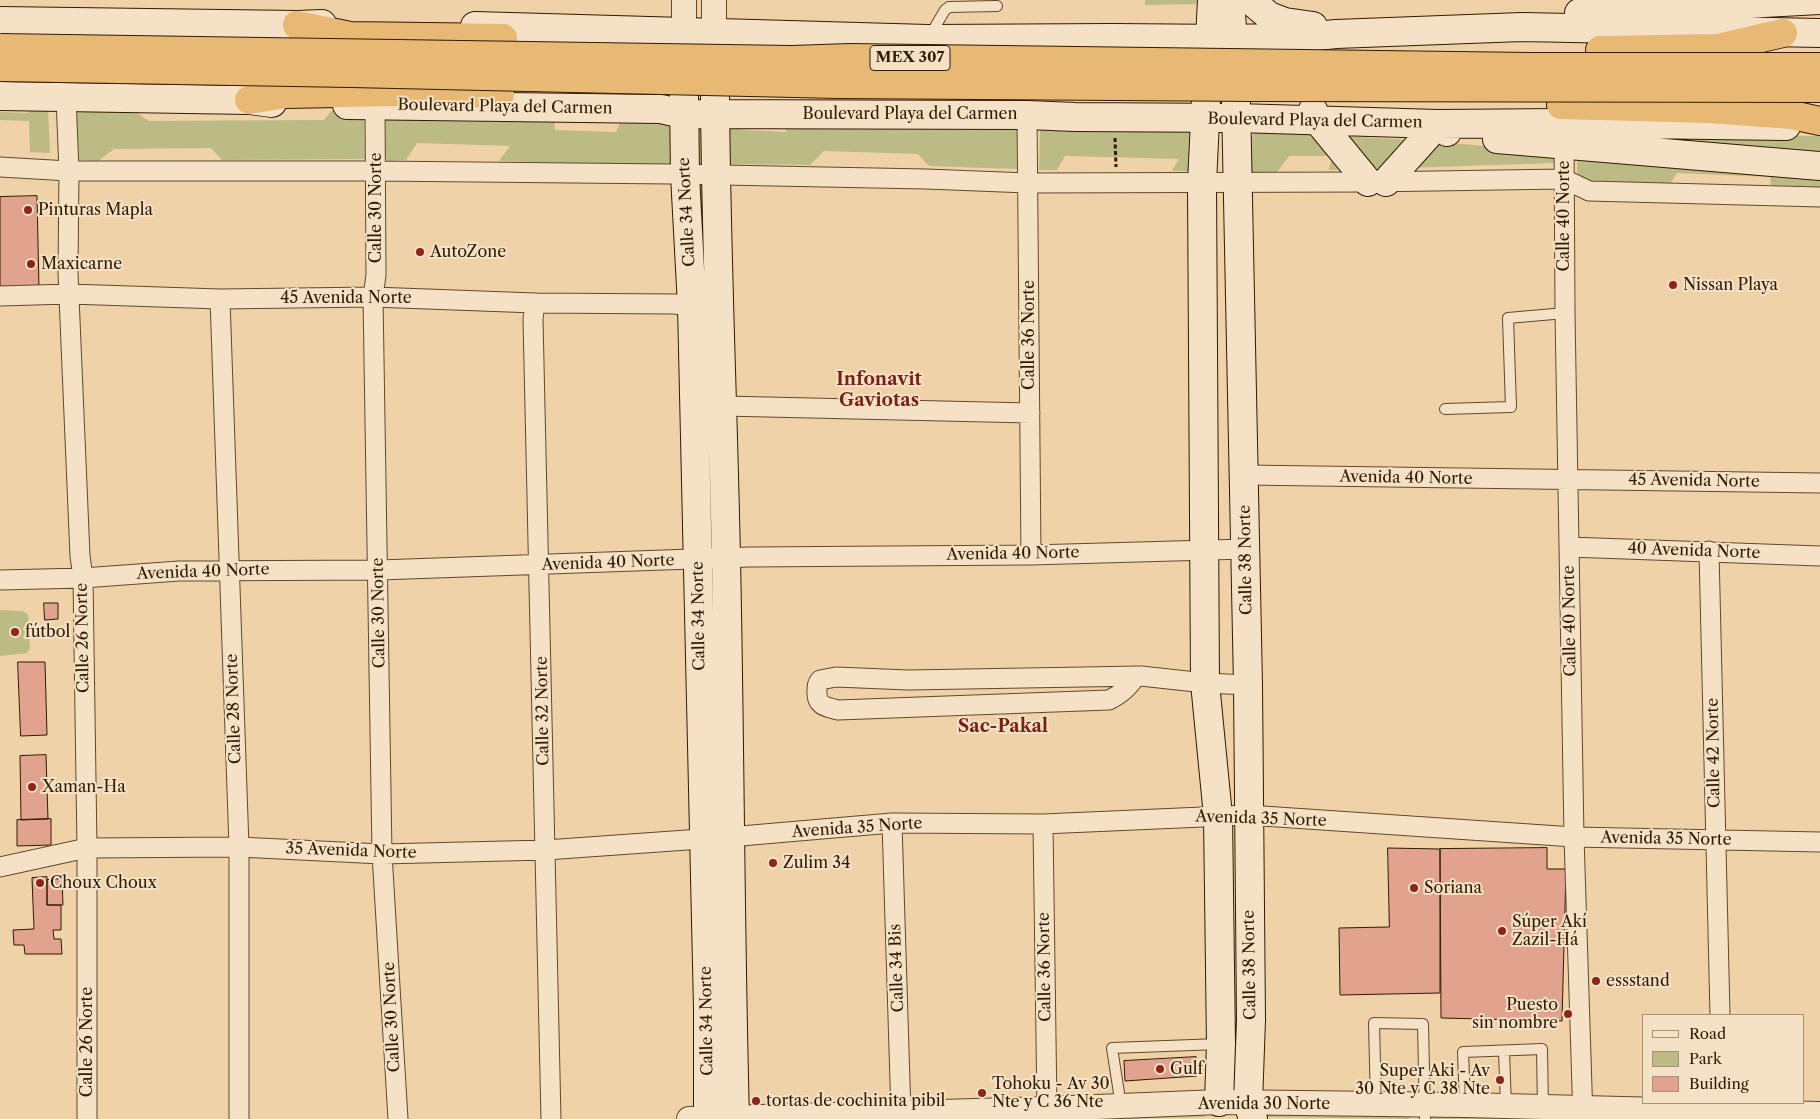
<!DOCTYPE html>
<meta charset="utf-8">
<style>
body{margin:0}
#map{position:relative;width:1820px;height:1119px;overflow:hidden;background:#f0d2a8;font-family:"Libre Caslon Text",serif}
canvas{display:block}
.legend{position:absolute;left:1642px;top:1014px;width:162px;height:90px;box-sizing:border-box;background:#f5e2c6;border:1px solid #a69277;margin:0;padding:6px 9px;list-style:none;font-size:15px;color:#301b01}
.legend li{display:flex;align-items:center;gap:10px;height:25px}
.legend b{width:25px;border:1px solid #a69277}
</style>
<div id="map">
<canvas width="1820" height="1119"></canvas>
<ul class="legend">
<li><b style="height:6px;background:#f5e2c6"></b>Road</li>
<li><b style="height:14px;background:#bcbb85"></b>Park</li>
<li><b style="height:14px;background:#e1a38e"></b>Building</li>
</ul>
</div>
<script>
const ctx = document.querySelector('canvas').getContext('2d');
ctx.lineJoin = 'round';
function paint(path, color) { ctx.fillStyle = color; ctx.fill(path, 'evenodd'); }
function trace(path, color, width, dash) { ctx.strokeStyle = color; ctx.lineWidth = width; ctx.lineCap = dash ? 'butt' : 'round'; ctx.setLineDash(dash || []); ctx.stroke(path); }
function label(font, color, halo, rows, align = 'center') {
  ctx.font = font + ' "Libre Caslon Text",serif'; ctx.lineWidth = 4; ctx.setLineDash([]); ctx.textBaseline = 'middle'; ctx.strokeStyle = halo; ctx.fillStyle = color; for (const [text, x, y, turn = 0] of rows) {
    ctx.save(); ctx.translate(x, y); ctx.rotate((+turn || 0) * Math.PI / 180); ctx.textAlign = isNaN(turn) ? turn : align; if (halo) ctx.strokeText(text, 0, 0); ctx.fillText(text, 0, 0); ctx.restore();
  }
}
paint(new Path2D(`
 M 1145,0 L 1199,0 L 1199,4 L 1145,5 Z
 M 29,109 L 48,109 L 50,153 L 30,152 L 29,121 L 0,120 L 0,112 L 29,113 Z
 M 77,110 L 137,113 L 149,121 L 324,120 L 331,111 L 364,113 L 365,159 L 222,160 L 211,148 L 114,149 L 98,161 L 77,160 Z
 M 383,114 L 554,117 L 555,130 L 616,132 L 622,117 L 675,124 L 675,166 L 499,161 L 510,146 L 417,143 L 406,160 L 388,161 L 385,157 Z
 M 724,120 L 738,120 L 743,130 L 786,132 L 786,126 L 1021,126 L 1022,165 L 1017,169 L 929,166 L 918,154 L 824,151 L 810,165 L 725,164 Z
 M 698,121 L 703,123 L 703,161 L 701,164 L 699,164 Z
 M 1040,126 L 1190,130 L 1190,171 L 1172,171 L 1179,159 L 1065,156 L 1057,170 L 1039,170 Z
 M 1257,130 L 1317,132 L 1349,169 L 1329,170 L 1332,156 L 1289,156 L 1277,172 L 1247,172 L 1247,142 Z
 M 1611,134 L 1820,136 L 1820,158 Z
 M 1338,136 L 1416,140 L 1389,168 L 1366,169 Z
 M 1432,141 L 1555,153 L 1555,163 L 1407,168 Z
 M 1577,159 L 1820,172 L 1820,187 L 1771,185 L 1770,177 L 1677,173 L 1670,184 L 1580,180 L 1577,172 Z
 M 702,184 L 704,192 L 705,296 L 697,186 Z
 M 0,610 L 23,611 L 28,615 L 30,648 L 27,653 L 0,656 Z
 M 1206,1113 L 1206,1116 L 1203,1117 L 1124,1119 L 983,1119 Z
 M 1266,1113 L 1409,1115 L 1411,1117 L 1409,1119 L 1266,1117 Z
 M 1431,1115 L 1559,1119 L 1431,1119 Z`), '#bcbb85');
const building = new Path2D(`
 M 37,196 L 39,288 L 0,287 L 0,197 Z
 M 44,603 L 58,603 L 58,619 L 45,620 Z
 M 18,662 L 45,662 L 47,735 L 21,736 Z
 M 46,755 L 48,819 L 21,820 L 20,756 Z
 M 51,819 L 51,845 L 17,846 L 17,820 Z
 M 1388,848 L 1440,849 L 1440,993 L 1340,995 L 1339,928 L 1389,927 Z
 M 1547,848 L 1547,869 L 1566,869 L 1562,1021 L 1441,1018 L 1440,849 Z
 M 47,877 L 47,905 L 61,905 L 61,930 L 53,930 L 54,939 L 61,939 L 62,954 L 25,954 L 24,945 L 14,945 L 13,930 L 34,929 L 32,878 Z
 M 62,879 L 63,905 L 47,905 L 47,880 Z
 M 1196,1057 L 1197,1076 L 1125,1081 L 1124,1061 Z`);
paint(building, '#e1a38e');
trace(building, '#301b01', 1);
const service = new Path2D(`
 M 929,37 L 945,10 L 949,7 L 997,6
 M 1445,409 L 1511,407 L 1508,318 L 1565,313
 M 1504,1051 L 1506,1106
 M 1376,1104 L 1374,1023 L 1423,1024 L 1425,1119
 M 1465,1105 L 1463,1052 L 1542,1049 L 1543,1108
 M 1121,1106 L 1112,1048 L 1220,1044`);
const minor = new Path2D(`
 M 66,97 L 69,171 L 68,273 L 80,556 L 83,578 L 87,848 L 87,1119
 M 375,106 L 376,275 L 373,297 L 382,854 L 398,1119
 M 1027,115 L 1031,555
 M 1564,134 L 1565,313 L 1574,837 L 1583,1119
 M 0,167 L 69,171 L 376,171 L 672,174 L 926,179 L 1028,183 L 1368,182 L 1564,179 L 1589,191 L 1820,197
 M 0,296 L 69,294 L 220,299 L 373,297 L 535,303 L 675,304 L 703,308
 M 220,299 L 239,847 L 239,1119
 M 535,303 L 533,319 L 551,1119
 M 723,406 L 1030,413
 M 1245,475 L 1820,483
 M 1569,547 L 1820,556
 M 1709,551 L 1720,1015
 M 0,580 L 83,578 L 179,571 L 379,570 L 749,557 L 1031,555 L 1246,549
 M 1136,676 C 1128,688 1121,694 1109,700 L 838,710 C 826,707 816,706 817,691 C 817,686 817,684 820,680 L 836,677 L 908,680 L 1141,676 L 1205,683 L 1248,685
 M 892,823 L 901,1114
 M 1043,824 L 1047,1109
 M 0,867 L 87,848 L 239,847 L 382,854 L 546,850 L 729,837 L 892,823 L 1043,824 L 1248,815 L 1574,837 L 1820,842`);
const tertiary = new Path2D(`
 M 684,0 L 684,32
 M 714,0 L 714,32
 M 689,1119 L 1047,1109 L 1219,1102 L 1465,1105 L 1820,1114`);
const secondary = new Path2D(`
 M 1230,0 L 1234,56
 M 1250,0 L 1269,16 L 1285,22 L 1313,26
 M 1579,13 L 1820,0
 M 0,21 L 297,25 L 322,24
 M 475,26 L 928,39 L 1113,38 L 1233,39 L 1307,37 L 1336,34 L 1522,27 L 1820,33
 M 1209,57 L 1212,0
 M 0,96 L 249,100 L 272,103
 M 684,96 L 685,175 L 692,306 L 708,1008 L 708,1119
 M 715,96 C 716,251 723,405 726,559 C 730,746 730,932 735,1119
 M 1206,100 L 1202,183 L 1205,683 L 1218,816 L 1221,1044 L 1219,1102
 M 1236,102 L 1248,685 L 1251,1020 L 1248,1103 L 1253,1119
 M 347,105 L 661,109 L 683,114 L 1027,115 L 1075,117 L 1237,118 L 1438,124 L 1563,123 L 1786,126
 M 1313,110 L 1318,121 L 1368,182
 M 1497,139 L 1820,166
 M 1386,182 L 1438,124 L 1447,132`);
const trunk = new Path2D(`
 M 297,25 L 350,36 L 503,38
 M 1600,50 L 1718,48 L 1783,33
 M 249,100 L 286,94 L 394,92 L 500,94
 M 1561,105 L 1709,109 L 1792,115 L 1820,121`);
trace(service, '#60492b', 12);
trace(minor, '#60492b', 21);
trace(tertiary, '#60492b', 26);
trace(secondary, '#301b01', 30);
trace(trunk, '#301b01', 30);
trace(new Path2D(`
 M 1115,138 L 1116,167`), '#301b01', 3, [4, 2.5]);
trace(service, '#f5e2c6', 10);
trace(minor, '#f5e2c6', 19);
trace(tertiary, '#f5e2c6', 24);
trace(secondary, '#f5e2c6', 28);
trace(trunk, '#e8b974', 28);
const trunkBridge = new Path2D(`
 M 0,48 L 792,60 L 850,58 L 1531,67 L 1820,67
 M 0,67 L 351,73 L 838,84 L 1255,87 L 1820,88`);
trace(trunkBridge, '#301b01', 30, []);
trace(trunkBridge, '#e8b974', 28);
for (const [x, y, r, color] of [
 [28,210,5,"#8f2418"],
 [420,252,5,"#8f2418"],
 [31,264,5,"#8f2418"],
 [1673,285,5,"#8f2418"],
 [15,632,5,"#8f2418"],
 [32,787,5,"#8f2418"],
 [773,863,5,"#8f2418"],
 [40,883,5,"#8f2418"],
 [1414,888,5,"#8f2418"],
 [1502,931,5,"#8f2418"],
 [1596,981,5,"#8f2418"],
 [1568,1014,5,"#8f2418"],
 [1160,1069,5,"#8f2418"],
 [1500,1080,5,"#8f2418"],
 [982,1093,5,"#8f2418"],
 [756,1101,5,"#8f2418"]
]) { const dot = new Path2D(); dot.arc(x, y, r, 0, 2 * Math.PI); ctx.fillStyle = color; ctx.fill(dot); trace(dot, '#f5e2c6', 2); }
for (const [x, y, w] of [
 [910,58,80]
]) { const box = new Path2D(); box.roundRect(x - w / 2, y - 12.5, w, 25, 4); ctx.fillStyle = '#f5e2c6'; ctx.fill(box); trace(box, '#301b01', 1); }
label('bold 15px', '#301b01', null, [
 ["MEX 307",910,58]
]);
label('16px', '#301b01', '#f5e2c6', [
 ["Boulevard Playa del Carmen",505,107,1],
 ["Boulevard Playa del Carmen",910,114],
 ["Boulevard Playa del Carmen",1315,121,1],
 ["Calle 30 Norte",376,208,-90],
 ["Calle 34 Norte",687,212,-93],
 ["Calle 40 Norte",1564,216,-90],
 ["45 Avenida Norte",346,298],
 ["Calle 36 Norte",1029,335,-90],
 ["Avenida 40 Norte",1406,478,1],
 ["45 Avenida Norte",1694,481,1],
 ["40 Avenida Norte",1694,551,2],
 ["Avenida 40 Norte",1013,554,-1],
 ["Calle 38 Norte",1246,560,-91],
 ["Avenida 40 Norte",608,563,-2],
 ["Avenida 40 Norte",203,572,-2],
 ["Calle 30 Norte",379,613,-91],
 ["Calle 34 Norte",699,616,-91],
 ["Calle 40 Norte",1570,621,-91],
 ["Calle 26 Norte",83,638,-91],
 ["Calle 28 Norte",234,709,-92],
 ["Calle 32 Norte",543,711,-91],
 ["Calle 42 Norte",1714,753,-91],
 ["Avenida 35 Norte",1261,819,2],
 ["Avenida 35 Norte",857,828,-4],
 ["Avenida 35 Norte",1666,839,1],
 ["35 Avenida Norte",351,851,2],
 ["Calle 38 Norte",1250,965,-91],
 ["Calle 36 Norte",1045,967,-91],
 ["Calle 34 Bis",897,968,-92],
 ["Calle 30 Norte",392,1017,-93],
 ["Calle 34 Norte",707,1021,-91],
 ["Calle 26 Norte",87,1042,-90],
 ["Avenida 30 Norte",1264,1104]
]);
label('16px', '#301b01', '#f5e2c6', [
 ["Pinturas Mapla",38,210],
 ["AutoZone",430,252],
 ["Maxicarne",41,264],
 ["Nissan Playa",1683,285],
 ["fútbol",25,632],
 ["Xaman-Ha",42,787],
 ["Zulim 34",783,863],
 ["Choux Choux",50,883],
 ["Soriana",1424,888],
 ["Súper Akí",1512,922],
 ["Zazil-Há",1512,940],
 ["essstand",1606,981],
 ["Puesto",1558,1005,"right"],
 ["sin nombre",1558,1023,"right"],
 ["Gulf",1170,1069],
 ["Super Aki - Av",1490,1071,"right"],
 ["30 Nte y C 38 Nte",1490,1089,"right"],
 ["Tohoku - Av 30",992,1084],
 ["Nte y C 36 Nte",992,1102],
 ["tortas de cochinita pibil",766,1101]
], 'left');
label('bold 18px', '#7a1f14', '#f5e2c6', [
 ["Infonavit",879,380],
 ["Gaviotas",879,401],
 ["Sac-Pakal",1003,727]
]);
</script>
